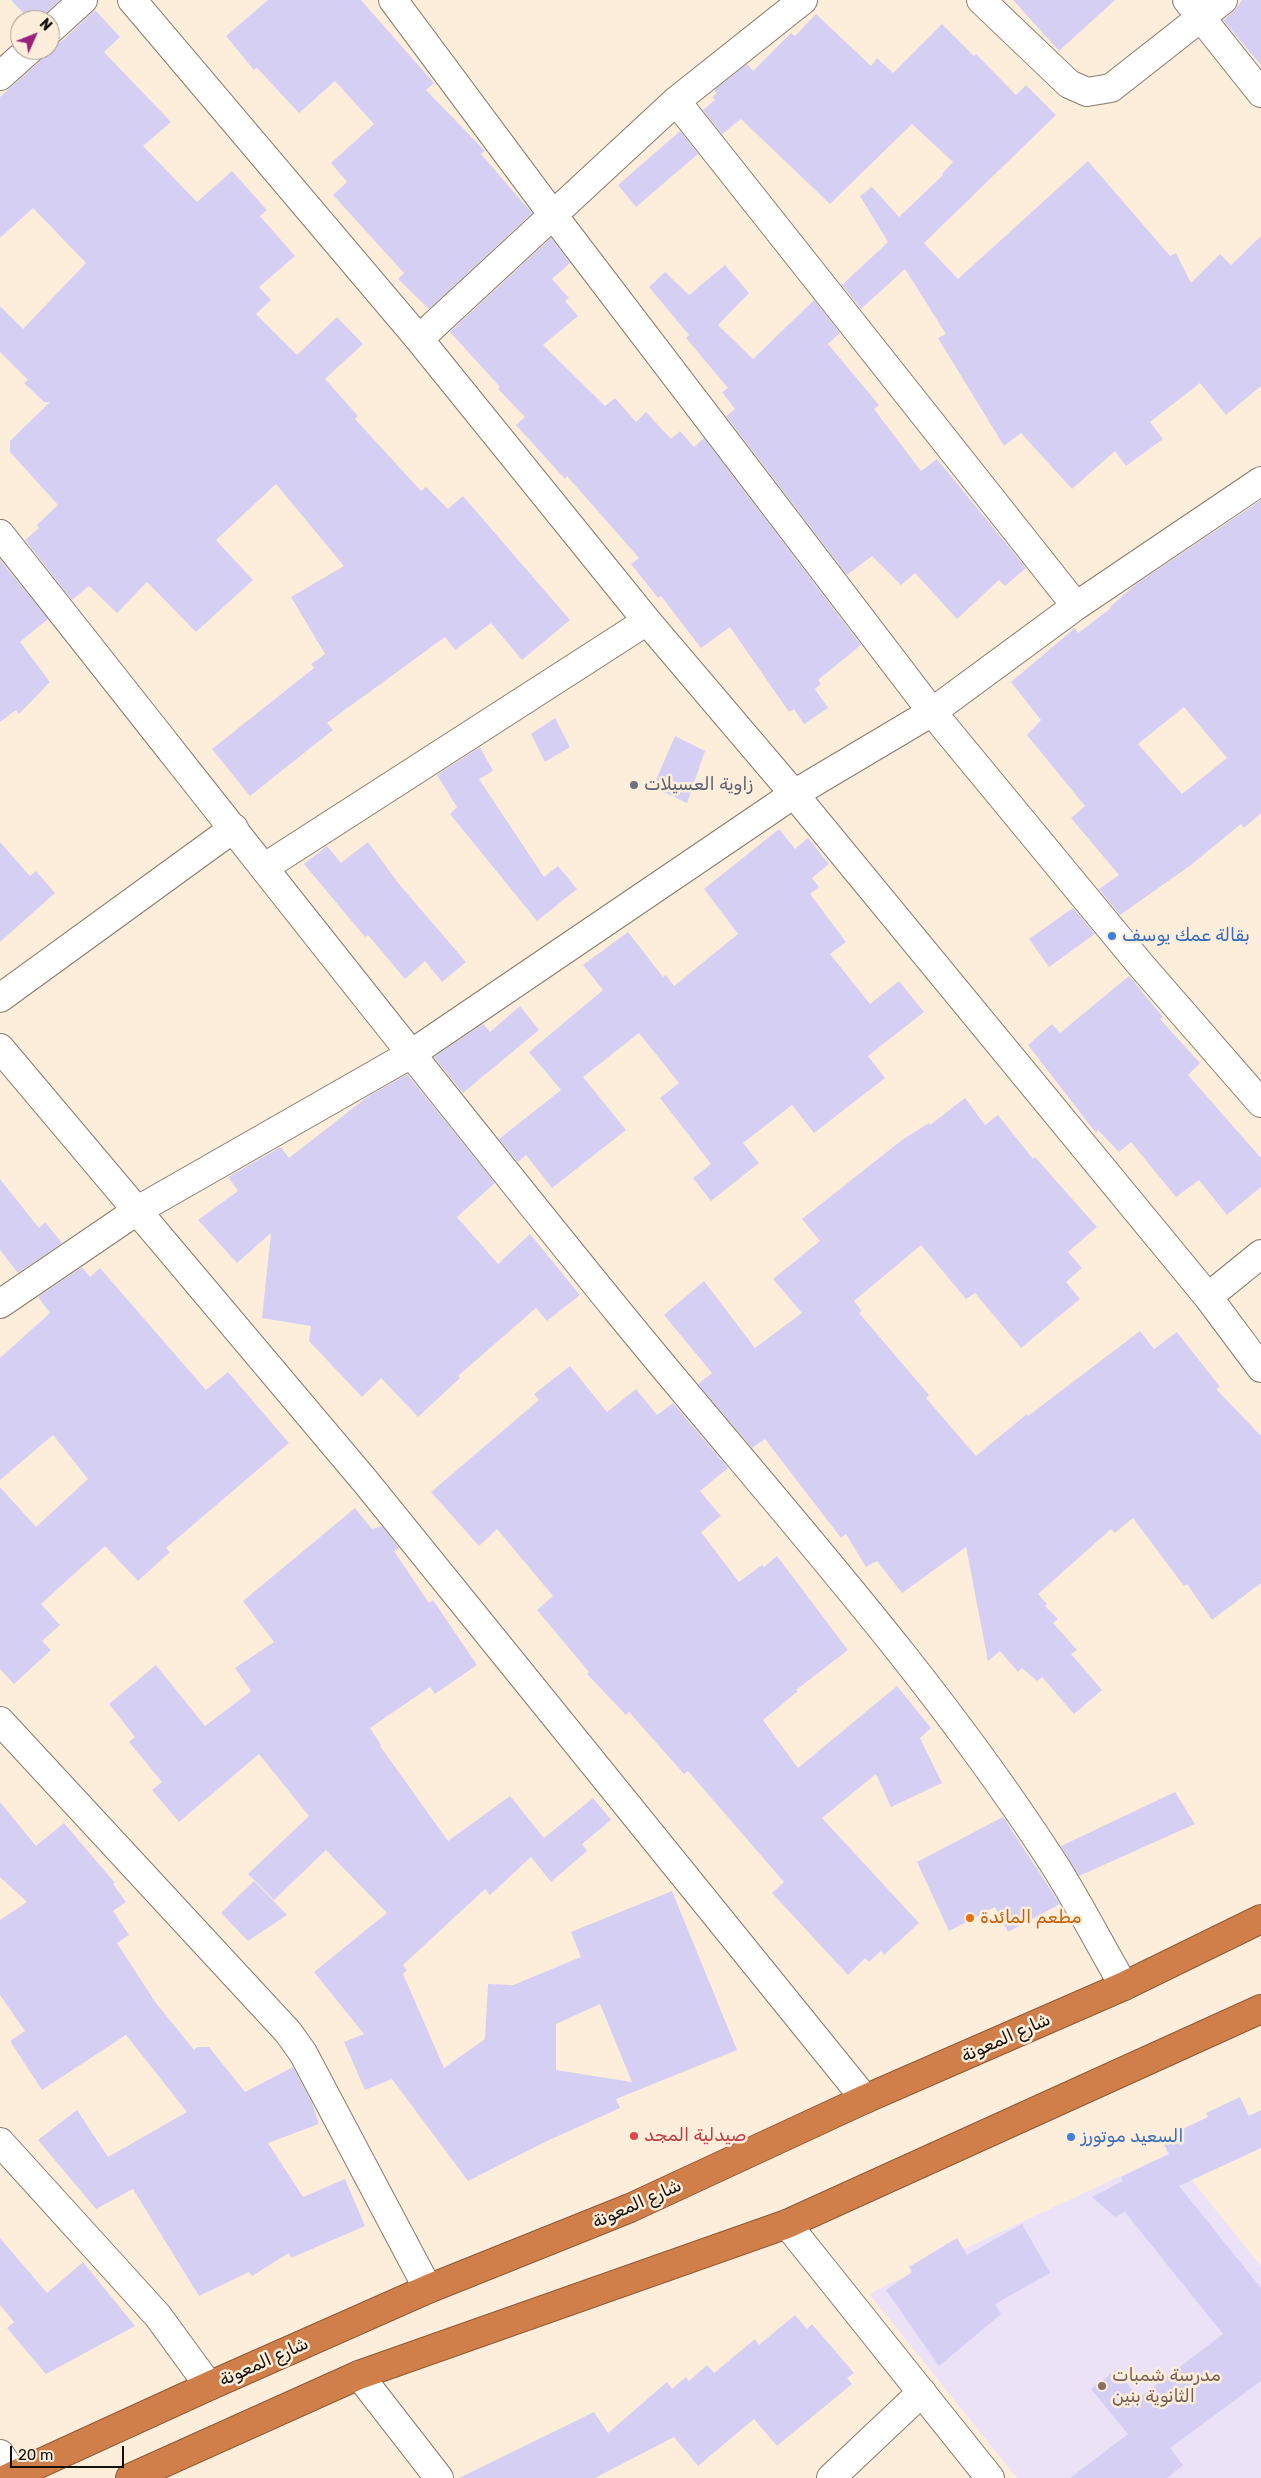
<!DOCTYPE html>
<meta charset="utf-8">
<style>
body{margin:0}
#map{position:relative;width:1261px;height:2478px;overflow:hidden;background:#fdeedc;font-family:Rubik,sans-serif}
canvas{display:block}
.north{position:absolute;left:10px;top:10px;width:50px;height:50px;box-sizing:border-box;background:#fdeedc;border:1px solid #a09588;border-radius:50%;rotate:46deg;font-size:14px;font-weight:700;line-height:20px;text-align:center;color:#15100a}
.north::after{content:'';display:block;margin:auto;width:18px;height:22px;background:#9a227d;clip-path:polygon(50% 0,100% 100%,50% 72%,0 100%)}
.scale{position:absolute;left:10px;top:2446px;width:114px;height:22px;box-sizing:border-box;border:2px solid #15100a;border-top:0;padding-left:6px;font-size:15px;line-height:18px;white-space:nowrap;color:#15100a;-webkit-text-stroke:4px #fdeedc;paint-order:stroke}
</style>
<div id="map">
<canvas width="1261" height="2478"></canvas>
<div class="north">N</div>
<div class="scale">20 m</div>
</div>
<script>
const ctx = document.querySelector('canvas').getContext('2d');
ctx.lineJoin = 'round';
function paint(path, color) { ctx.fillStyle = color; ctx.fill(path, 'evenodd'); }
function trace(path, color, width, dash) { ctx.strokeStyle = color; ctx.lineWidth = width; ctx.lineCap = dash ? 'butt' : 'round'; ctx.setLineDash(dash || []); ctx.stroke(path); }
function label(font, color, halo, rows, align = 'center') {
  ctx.font = font + ' Rubik,Vazirmatn,sans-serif'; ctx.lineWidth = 5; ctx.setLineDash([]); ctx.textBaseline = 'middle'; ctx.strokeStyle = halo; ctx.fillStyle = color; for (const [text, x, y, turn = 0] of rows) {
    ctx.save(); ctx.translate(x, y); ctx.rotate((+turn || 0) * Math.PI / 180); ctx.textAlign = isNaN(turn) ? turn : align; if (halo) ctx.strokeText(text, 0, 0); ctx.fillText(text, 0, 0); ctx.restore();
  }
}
paint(new Path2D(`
 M 1170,2153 L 1261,2266 L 1261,2478 L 1017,2478 L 870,2295 L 876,2290 Z`), '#ebe2f7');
paint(new Path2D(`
 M 11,0 L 60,0 L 38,20 L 30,20 Z
 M 268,0 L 361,0 L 434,83 L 426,90 L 485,151 L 481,154 L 532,213 L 429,309 L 398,279 L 404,273 L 333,195 L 347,182 L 331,163 L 374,124 L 335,81 L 299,113 L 257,68 L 254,70 L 226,36 Z
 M 1013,0 L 1115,0 L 1059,51 Z
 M 1242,0 L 1261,0 L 1261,65 L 1223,20 L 1233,12 Z
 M 95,10 L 120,37 L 104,52 L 171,122 L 143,146 L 197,202 L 232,171 L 267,210 L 260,216 L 295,256 L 259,287 L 271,300 L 256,314 L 297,355 L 337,317 L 363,344 L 325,379 L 358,416 L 355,419 L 421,491 L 426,487 L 448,509 L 463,496 L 570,620 L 522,660 L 491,623 L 455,650 L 445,637 L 327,723 L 333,730 L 250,796 L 212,749 L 314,668 L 311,664 L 325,654 L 291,597 L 344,566 L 276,484 L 216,540 L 253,580 L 196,632 L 147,582 L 117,613 L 89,586 L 72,600 L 25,540 L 39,528 L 37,525 L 58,505 L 10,452 L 10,441 L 50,402 L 44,402 L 24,383 L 28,380 L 0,352 L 0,306 L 23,329 L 86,263 L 33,208 L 0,238 L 0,97 L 39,62 L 44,50 L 50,50 L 50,45 L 61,42 Z
 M 816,14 L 871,66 L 877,58 L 893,73 L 942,24 L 974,56 L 976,54 L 1016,95 L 1026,85 L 1056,115 L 924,243 L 958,279 L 1088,161 L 1170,256 L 1176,253 L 1191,283 L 1220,254 L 1231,265 L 1261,236 L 1261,386 L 1226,415 L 1200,383 L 1150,422 L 1163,439 L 1126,466 L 1115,451 L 1072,489 L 1021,433 L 1004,446 L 938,338 L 946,334 L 905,269 L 861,309 L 842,285 L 888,242 L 860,196 L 872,187 L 899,217 L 943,175 L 942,174 L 953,162 L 912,124 L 830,204 L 741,119 L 722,134 L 703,110 L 715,100 L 712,97 L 717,93 L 714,90 L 747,64 L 753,71 L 791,33 L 795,36 Z
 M 680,131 L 698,154 L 636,207 L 618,185 Z
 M 551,238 L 570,263 L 552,279 L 569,298 L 565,301 L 578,316 L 543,345 L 605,406 L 615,398 L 636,422 L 646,412 L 671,439 L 680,431 L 694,447 L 704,438 L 861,645 L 818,680 L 821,684 L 815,689 L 828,708 L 804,724 L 794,709 L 789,712 L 730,627 L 701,648 L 661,596 L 658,598 L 631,564 L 639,558 L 567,476 L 565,479 L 516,425 L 525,417 L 498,389 L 500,387 L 450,332 Z
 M 725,265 L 749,293 L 718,325 L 753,359 L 814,300 L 840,333 L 828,344 L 879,405 L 874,409 L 921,471 L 937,459 L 1026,568 L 1005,586 L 999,580 L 957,619 L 915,573 L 901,585 L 872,556 L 847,575 L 726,416 L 735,409 L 722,392 L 728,388 L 686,338 L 689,335 L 649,287 L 665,272 L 689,295 Z
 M 1261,500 L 1261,813 L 1244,828 L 1241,824 L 1191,865 L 1120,915 L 1099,889 L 1119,875 L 1071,818 L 1085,806 L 1027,735 L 1041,720 L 1011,682 L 1075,628 L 1078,633 L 1111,608 L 1110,607 L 1135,585 ZM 1184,707 L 1227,758 L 1182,794 L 1138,744 Z
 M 0,560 L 48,619 L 20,642 L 50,682 L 19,714 L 16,710 L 0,722 Z
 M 555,718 L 570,747 L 545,762 L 531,734 Z
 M 675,736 L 705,751 L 687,803 L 653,787 Z
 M 480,747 L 493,771 L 479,779 L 544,877 L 558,866 L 577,889 L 537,921 L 450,814 L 457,807 L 437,775 Z
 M 779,829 L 795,849 L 808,838 L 829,864 L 812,878 L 819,887 L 810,894 L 846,942 L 830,954 L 870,1004 L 899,981 L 924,1012 L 868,1056 L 885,1078 L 814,1133 L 792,1105 L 743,1143 L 759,1163 L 711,1201 L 693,1178 L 711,1164 L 660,1098 L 679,1083 L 639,1033 L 583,1077 L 626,1130 L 552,1188 L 526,1155 L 518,1162 L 499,1139 L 561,1090 L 529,1052 L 603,990 L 583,965 L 628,932 L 663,977 L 666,975 L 674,986 L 738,934 L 704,889 Z
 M 0,842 L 30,876 L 36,871 L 55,893 L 0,942 Z
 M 368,842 L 399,884 L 466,962 L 442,982 L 425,961 L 405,979 L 368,935 L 365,937 L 304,864 L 327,846 L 341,863 Z
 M 1073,908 L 1095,934 L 1049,967 L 1029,939 Z
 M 1129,976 L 1163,1017 L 1160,1019 L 1200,1063 L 1188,1075 L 1261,1158 L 1261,1187 L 1227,1215 L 1199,1180 L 1176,1197 L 1131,1142 L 1119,1152 L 1098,1130 L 1096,1133 L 1028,1045 L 1052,1024 L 1060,1033 Z
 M 520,1006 L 539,1030 L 463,1093 L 434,1057 L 483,1024 L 490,1032 Z
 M 407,1074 L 495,1183 L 457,1217 L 498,1264 L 530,1234 L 580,1295 L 547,1321 L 536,1308 L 458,1376 L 460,1378 L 418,1417 L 381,1378 L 362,1397 L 309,1341 L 311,1326 L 262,1318 L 271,1233 L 237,1263 L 198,1220 L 238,1191 L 228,1177 L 281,1147 L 289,1158 L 366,1098 Z
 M 965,1098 L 985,1125 L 998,1115 L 1033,1159 L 1035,1157 L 1097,1227 L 1068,1252 L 1082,1268 L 1066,1282 L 1080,1299 L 1021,1348 L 975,1293 L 966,1299 L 921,1245 L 854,1301 L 862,1311 L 859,1313 L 929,1395 L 926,1398 L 976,1456 L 1027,1414 L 1028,1416 L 1140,1331 L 1154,1349 L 1177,1332 L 1220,1387 L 1216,1389 L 1261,1436 L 1261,1583 L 1212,1620 L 1187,1584 L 1184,1586 L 1133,1518 L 1115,1533 L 1111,1529 L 1038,1594 L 1047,1604 L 1045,1606 L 1058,1619 L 1053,1623 L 1077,1650 L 1071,1654 L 1102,1690 L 1074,1714 L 1042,1677 L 1037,1681 L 1022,1668 L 1018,1672 L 1000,1651 L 988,1661 L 966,1547 L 902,1593 L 877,1561 L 866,1567 L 846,1534 L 841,1538 L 765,1439 L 752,1448 L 698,1384 L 712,1373 L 664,1315 L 704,1281 L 755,1348 L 802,1313 L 773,1279 L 820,1241 L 802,1219 L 902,1140 L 929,1123 L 930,1125 Z
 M 0,1179 L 39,1228 L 45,1222 L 62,1243 L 18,1273 L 0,1250 Z
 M 82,1267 L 90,1277 L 100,1268 L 206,1390 L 228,1372 L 289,1443 L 166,1548 L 170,1552 L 138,1581 L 105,1546 L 41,1604 L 60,1625 L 42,1641 L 51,1650 L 14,1684 L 0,1669 L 0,1487 L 36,1527 L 88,1479 L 53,1435 L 0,1480 L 0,1358 L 50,1313 L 38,1297 Z
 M 570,1366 L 607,1412 L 636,1389 L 657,1415 L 673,1403 L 728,1468 L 700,1491 L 721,1516 L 701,1532 L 739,1582 L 762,1565 L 764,1567 L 777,1556 L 848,1650 L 796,1690 L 798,1691 L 763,1720 L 798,1768 L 897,1686 L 931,1728 L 920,1738 L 942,1783 L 891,1807 L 876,1774 L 822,1818 L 919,1923 L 884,1955 L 881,1951 L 869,1962 L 865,1958 L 848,1975 L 772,1893 L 784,1882 L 688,1771 L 684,1774 L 629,1712 L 626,1715 L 587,1674 L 589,1672 L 537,1610 L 553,1596 L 497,1529 L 479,1546 L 431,1492 L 539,1400 L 534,1394 Z
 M 355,1508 L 372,1529 L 382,1526 L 399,1548 L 394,1551 L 429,1603 L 433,1600 L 477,1665 L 435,1694 L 430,1687 L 370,1728 L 381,1745 L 380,1746 L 448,1841 L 510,1796 L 544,1838 L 593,1798 L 611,1820 L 582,1844 L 587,1851 L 551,1882 L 531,1857 L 490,1895 L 485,1889 L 403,1965 L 407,1970 L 403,1974 L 444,2068 L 485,2039 L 488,1984 L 513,1985 L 581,1957 L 571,1932 L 672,1891 L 737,2050 L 616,2099 L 620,2108 L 545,2142 L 468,2181 L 392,2079 L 365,2090 L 344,2042 L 364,2034 L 314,1972 L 387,1913 L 326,1850 L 274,1900 L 248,1874 L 309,1816 L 259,1754 L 179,1822 L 152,1790 L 162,1782 L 129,1742 L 135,1737 L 109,1704 L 156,1665 L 205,1726 L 251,1691 L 235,1668 L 274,1642 L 243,1601 ZM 600,2004 L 632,2082 L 556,2070 L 556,2024 Z
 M 1175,1792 L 1195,1824 L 1079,1876 L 1061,1846 Z
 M 0,1802 L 36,1846 L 64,1823 L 115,1883 L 113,1884 L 126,1902 L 113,1911 L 129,1935 L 117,1943 L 156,2003 L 194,2050 L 197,2047 L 209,2047 L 245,2092 L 293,2067 L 312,2103 L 319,2124 L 268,2143 L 303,2197 L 345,2179 L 365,2226 L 291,2258 L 289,2253 L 252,2276 L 249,2272 L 199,2296 L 133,2189 L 96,2209 L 38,2140 L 77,2110 L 108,2157 L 187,2112 L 126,2035 L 42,2090 L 10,2041 L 25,2031 L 0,1995 L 0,1920 L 27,1902 L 0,1877 Z
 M 1003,1817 L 1060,1904 L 1008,1932 L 995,1907 L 949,1931 L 917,1862 Z
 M 254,1881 L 287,1915 L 248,1941 L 221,1913 Z
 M 1240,2097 L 1249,2116 L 1261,2110 L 1261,2148 L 1179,2186 L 1261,2288 L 1261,2381 L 1170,2448 L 1183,2465 L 1167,2478 L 1070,2478 L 1128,2434 L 1091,2389 L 1116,2370 L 1139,2398 L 1223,2334 L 1125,2212 L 1115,2217 L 1092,2197 L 1123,2181 L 1121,2177 L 1169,2154 L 1161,2139 L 1208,2117 L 1206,2113 Z
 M 1022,2224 L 1050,2273 L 995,2304 L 1001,2314 L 939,2366 L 886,2290 L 912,2272 L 909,2267 L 957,2238 L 967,2255 Z
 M 0,2238 L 47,2293 L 83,2262 L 135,2326 L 46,2374 L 7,2328 L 14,2322 L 0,2305 Z
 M 795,2315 L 807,2329 L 812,2324 L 854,2373 L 847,2378 L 852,2384 L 777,2446 L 754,2419 L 698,2466 L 674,2437 L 595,2478 L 459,2478 L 594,2412 L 608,2433 L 667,2382 L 672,2389 L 686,2377 L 689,2381 L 707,2365 L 714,2373 L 755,2339 L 759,2345 Z`), '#d6cff4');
const street = new Path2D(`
 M 132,0 L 419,339 L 647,621 L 794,794 L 1208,1297 L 1261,1368
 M 393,0 L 553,215 L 932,712 L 1140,964 L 1261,1103
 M 981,0 L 1069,84 L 1087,92 L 1111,88 L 1223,0
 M 1187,0 L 1261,93
 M 50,30 L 83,0
 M 0,76 L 29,50
 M 676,101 L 1076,606
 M 419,339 L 676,101 L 803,0
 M 0,534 C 207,795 411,1057 621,1315 C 767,1494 924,1664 1050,1858 C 1077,1899 1099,1944 1124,1986
 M 265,867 L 647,621
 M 0,998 L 234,828
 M 0,1048 L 365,1481 L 865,2099
 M 1208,1297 L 1261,1254
 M 0,1304 L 138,1210 L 411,1054 L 794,794 L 932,712 L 1076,606 L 1261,481
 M 0,1721 L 288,2032 L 303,2053 L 428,2289
 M 0,2142 L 158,2316 L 209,2386
 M 787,2224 L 990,2478
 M 359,2375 L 439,2478
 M 0,2454 L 14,2475
 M 831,2478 L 922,2392`);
const highway = new Path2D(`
 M 8,2478 L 209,2386 L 428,2289 L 630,2208 L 865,2099 L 1124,1986 L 1261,1919
 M 130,2478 L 359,2375 L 787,2224 L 1261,2009`);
trace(street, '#887b6b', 30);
trace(highway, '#8f5834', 30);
trace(street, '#fff', 28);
trace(highway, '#d17f4a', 28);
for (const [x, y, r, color] of [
 [634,785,5,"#6b7280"],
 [1112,936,5,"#3f7fe0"],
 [970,1918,5,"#e8710a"],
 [634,2136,5,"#e0444e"],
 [1071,2137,5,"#3f7fe0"],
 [1102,2386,5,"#8d6e63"]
]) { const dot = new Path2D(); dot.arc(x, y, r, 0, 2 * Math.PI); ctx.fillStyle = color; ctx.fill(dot); trace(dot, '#fdeedc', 2); }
label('18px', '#5b616d', '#fdeedc', [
 ["زاوية العسيلات",644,785]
], 'left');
label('18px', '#366cbe', '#fdeedc', [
 ["بقالة عمك يوسف",1122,936],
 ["السعيد موتورز",1081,2137]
], 'left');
label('18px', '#c56008', '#fdeedc', [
 ["مطعم المائدة",980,1918]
], 'left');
label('18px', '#15100a', '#fdeedc', [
 ["شارع المعونة",1006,2038,-24],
 ["شارع المعونة",637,2204,-24],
 ["شارع المعونة",264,2362,-24]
]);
label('18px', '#be3a42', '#fdeedc', [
 ["صيدلية المجد",644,2136]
], 'left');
label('18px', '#785e54', '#fdeedc', [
 ["مدرسة شمبات",1112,2376],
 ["الثانوية بنين",1112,2397]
], 'left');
</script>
